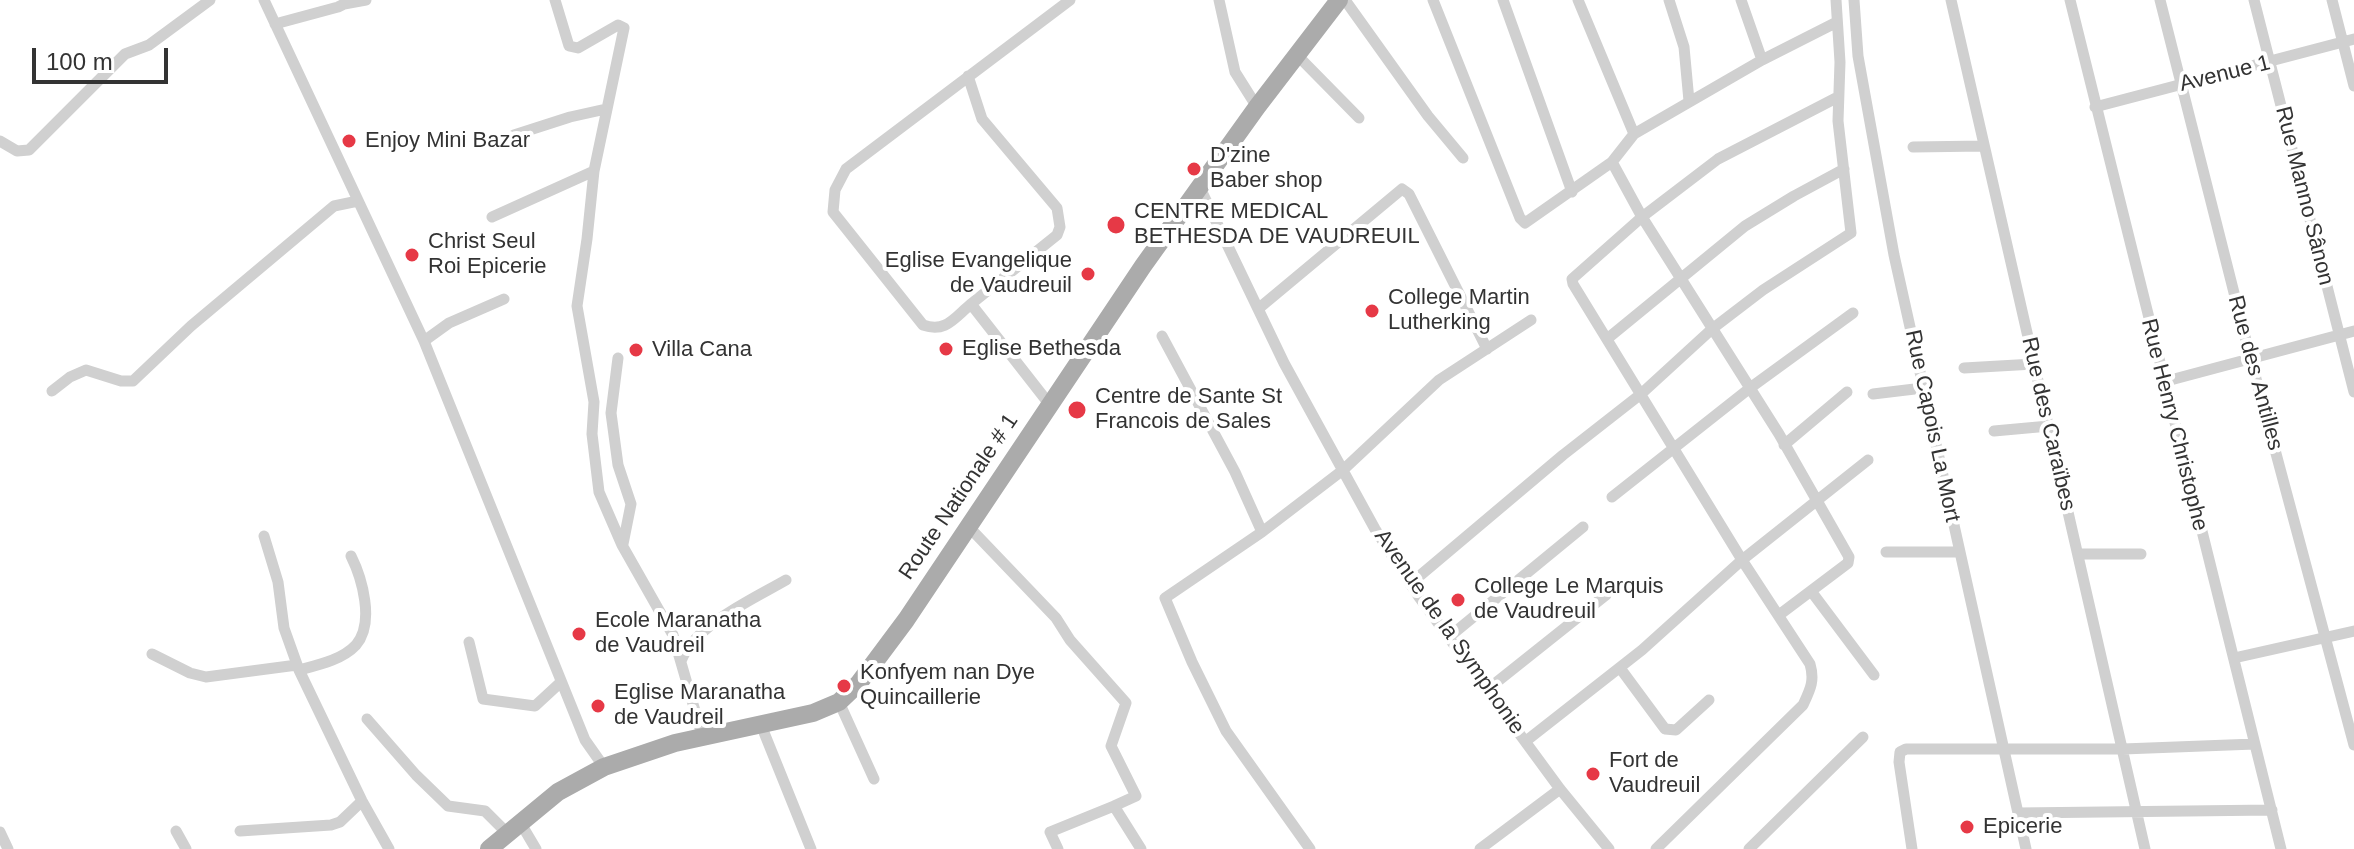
<!DOCTYPE html>
<meta charset="utf-8">
<style>
body{margin:0}
#map{position:relative;width:2354px;height:849px;overflow:hidden;background:#fff;font-family:Arial,sans-serif}
canvas{display:block}
.scale{position:absolute;left:32px;top:48px;width:136px;height:36px;box-sizing:border-box;border:4px solid #333;border-top:0;padding-left:10px;font-size:24px;line-height:28px;white-space:nowrap;color:#333;-webkit-text-stroke:6px #fff;paint-order:stroke}
</style>
<div id="map">
<canvas width="2354" height="849"></canvas>
<div class="scale">100 m</div>
</div>
<script>
const ctx = document.querySelector('canvas').getContext('2d');
ctx.lineJoin = 'round';
function trace(path, color, width, dash) { ctx.strokeStyle = color; ctx.lineWidth = width; ctx.lineCap = dash ? 'butt' : 'round'; ctx.setLineDash(dash || []); ctx.stroke(path); }
function label(font, color, halo, rows, align = 'center') {
  ctx.font = font + ' Arial,sans-serif'; ctx.lineWidth = 8; ctx.setLineDash([]); ctx.textBaseline = 'middle'; ctx.strokeStyle = halo; ctx.fillStyle = color; for (const [text, x, y, turn = 0] of rows) {
    ctx.save(); ctx.translate(x, y); ctx.rotate((+turn || 0) * Math.PI / 180); ctx.textAlign = isNaN(turn) ? turn : align; if (halo) ctx.strokeText(text, 0, 0); ctx.fillText(text, 0, 0); ctx.restore();
  }
}
trace(new Path2D(`
 M 264,0 L 424,341 L 585,740 L 604,767
 M 555,0 L 569,46 L 578,48 L 618,25 L 624,28 L 594,171 L 587,239 L 577,306 L 594,402 L 592,434 L 599,492 L 622,545 L 673,635 L 702,735
 M 1219,0 L 1235,72 L 1257,107
 M 1345,0 L 1428,116 L 1463,158
 M 1433,0 L 1520,218 L 1525,223 L 1612,162 L 1634,134 L 1762,60 L 1837,22
 M 1503,0 L 1572,192
 M 1578,0 L 1634,134
 M 1669,0 L 1684,47 L 1689,101
 M 1741,0 L 1762,60
 M 1854,0 L 1858,56 L 1894,255 L 2026,849
 M 1951,0 L 2145,849
 M 2070,0 L 2281,849
 M 2160,0 L 2251,360 L 2354,745
 M 2254,0 L 2354,392
 M 2332,0 L 2354,86
 M 344,4 L 366,0
 M 275,24 L 338,7 L 344,4 L 345,0
 M 1297,55 L 1359,118
 M 968,76 L 982,119 L 1057,208 L 1060,227 L 1057,235 L 971,304
 M 2095,107 L 2354,39
 M 514,135 L 570,117 L 606,109
 M 0,141 L 17,151 L 29,150 L 125,54 L 149,45 L 210,0
 M 1913,147 L 1984,146
 M 1612,162 L 1642,217 L 1779,434 L 1849,557 L 1848,563 L 1779,615
 M 1200,188 L 1284,363 L 1375,529 L 1419,597 L 1560,789 L 1609,849
 M 492,217 L 594,171
 M 1258,309 L 1402,189 L 1409,194 L 1487,349
 M 1162,336 L 1235,472 L 1262,532
 M 1607,339 L 1745,226 L 1794,196 L 1844,169
 M 424,341 L 449,323 L 504,299
 M 618,358 L 611,413 L 618,465 L 631,504 L 623,544
 M 1964,368 L 2034,364
 M 2163,382 L 2354,331
 M 52,391 L 70,377 L 86,370 L 121,381 L 133,381 L 191,326 L 334,206 L 358,201
 M 1873,394 L 1923,388
 M 1050,405 L 971,304 C 954,318 946,333 923,325 L 833,212 L 835,190 L 846,169 L 1070,0
 M 1994,431 L 2049,426
 M 1784,445 L 1847,392
 M 1612,497 L 1750,388 L 1853,313
 M 968,526 L 1056,618 L 1070,640 L 1126,703 L 1111,746 L 1136,796 L 1114,806 L 1141,849
 M 264,536 L 278,582 L 284,628 L 299,670 L 362,801 L 389,849
 M 1886,552 L 1959,552
 M 2078,554 L 2141,554
 M 1410,584 L 1563,455 L 1641,394 L 1712,329 L 1763,290 L 1851,233 L 1838,121 L 1840,62 L 1836,0
 M 1811,591 L 1874,675
 M 1449,637 L 1583,527
 M 469,642 L 483,699 L 535,706 L 561,682
 M 152,654 L 190,673 L 206,677 L 297,665
 M 2234,658 L 2354,631
 M 681,661 C 695,625 753,599 786,580
 M 1620,668 L 1665,729 L 1676,730 L 1709,700
 M 299,670 C 318,665 342,660 356,645 C 375,623 362,578 351,556
 M 1488,689 L 1606,595
 M 839,702 L 874,779
 M 367,719 L 416,775 L 448,806 L 485,811 L 507,833
 M 761,725 L 811,849
 M 1526,741 L 1642,650 L 1742,560 L 1868,460
 M 2018,813 L 2272,810
 M 520,822 L 536,849
 M 176,831 L 186,849
 M 240,831 L 331,825 L 340,822 L 362,801
 M 0,832 L 8,849
 M 1058,849 L 1050,832 L 1114,806
 M 1310,849 L 1226,731 L 1192,662 L 1165,598 L 1262,532 L 1343,470 L 1439,380 L 1531,320
 M 1480,849 L 1560,789
 M 1656,849 L 1803,705 C 1810,690 1815,681 1810,664 L 1742,560 L 1573,284 L 1572,279 L 1642,217 L 1718,159 L 1838,97
 M 1749,849 L 1863,737
 M 1912,849 L 1899,762 L 1900,752 L 1906,749 L 2123,749 L 2255,744`), '#d0d0d0', 11);
trace(new Path2D(`
 M 489,849 L 558,792 L 604,767 L 675,743 L 813,713 L 839,702 L 859,683 L 906,620 L 1143,266 L 1257,107 L 1339,0`), '#ababab', 18);
for (const [x, y, r, color] of [
 [349,141,8,"#e63946"],
 [1194,169,8,"#e63946"],
 [1116,225,10,"#e63946"],
 [412,255,8,"#e63946"],
 [1088,274,8,"#e63946"],
 [1372,311,8,"#e63946"],
 [946,349,8,"#e63946"],
 [636,350,8,"#e63946"],
 [1077,410,10,"#e63946"],
 [1458,600,8,"#e63946"],
 [579,634,8,"#e63946"],
 [844,686,8,"#e63946"],
 [598,706,8,"#e63946"],
 [1593,774,8,"#e63946"],
 [1967,827,8,"#e63946"]
]) { const dot = new Path2D(); dot.arc(x, y, r, 0, 2 * Math.PI); ctx.fillStyle = color; ctx.fill(dot); trace(dot, '#fff', 3); }
label('22px', '#333', '#fff', [
 ["Avenue 1",2225,74,-14],
 ["Rue Manno Sânon",2304,196,76],
 ["Rue des Antilles",2255,373,75],
 ["Rue des Caraïbes",2048,424,77],
 ["Rue Henry Christophe",2174,425,76],
 ["Rue Capois La Mort",1932,426,78],
 ["Route Nationale # 1",959,497,-56],
 ["Avenue de la Symphonie",1449,632,55]
]);
label('22px', '#333', '#fff', [
 ["Enjoy Mini Bazar",365,141],
 ["D'zine",1210,156],
 ["Baber shop",1210,181],
 ["CENTRE MEDICAL",1134,212],
 ["BETHESDA DE VAUDREUIL",1134,237],
 ["Christ Seul",428,242],
 ["Roi Epicerie",428,267],
 ["Eglise Evangelique",1072,261,"right"],
 ["de Vaudreuil",1072,286,"right"],
 ["College Martin",1388,298],
 ["Lutherking",1388,323],
 ["Eglise Bethesda",962,349],
 ["Villa Cana",652,350],
 ["Centre de Sante St",1095,397],
 ["Francois de Sales",1095,422],
 ["College Le Marquis",1474,587],
 ["de Vaudreuil",1474,612],
 ["Ecole Maranatha",595,621],
 ["de Vaudreil",595,646],
 ["Konfyem nan Dye",860,673],
 ["Quincaillerie",860,698],
 ["Eglise Maranatha",614,693],
 ["de Vaudreil",614,718],
 ["Fort de",1609,761],
 ["Vaudreuil",1609,786],
 ["Epicerie",1983,827]
], 'left');
</script>
